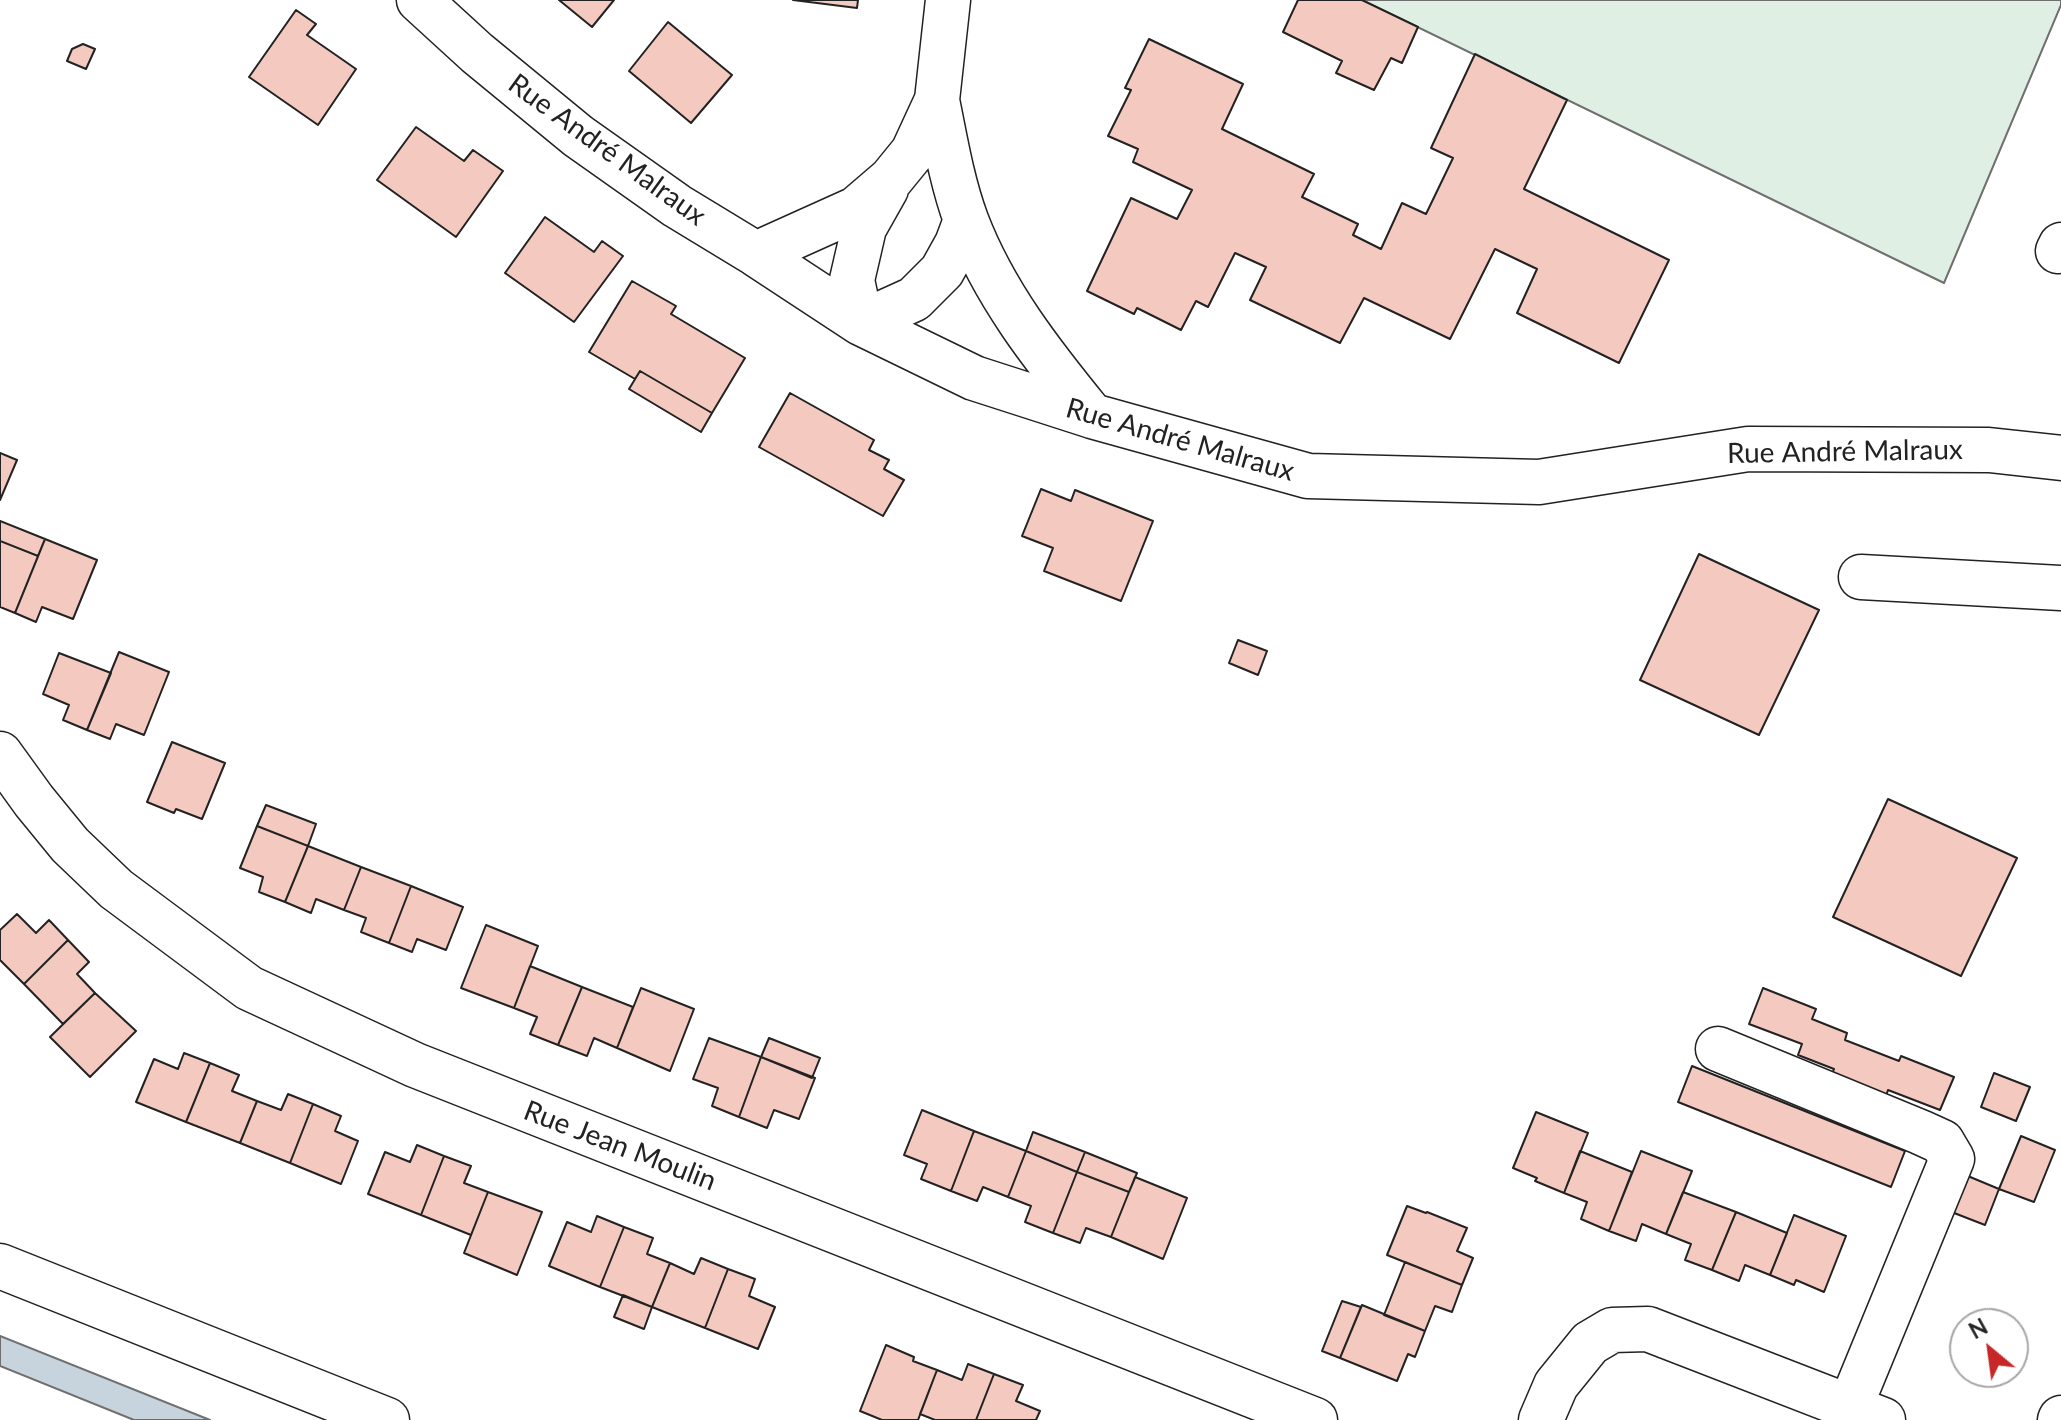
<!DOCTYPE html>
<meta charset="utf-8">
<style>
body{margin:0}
#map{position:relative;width:2061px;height:1420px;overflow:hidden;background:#fff;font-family:Lato,sans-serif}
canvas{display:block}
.north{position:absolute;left:1949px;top:1308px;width:80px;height:80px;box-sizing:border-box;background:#fff;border:2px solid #a7a7a7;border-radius:50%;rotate:331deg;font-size:22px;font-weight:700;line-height:32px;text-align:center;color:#222}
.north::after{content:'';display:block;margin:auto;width:28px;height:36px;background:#c62828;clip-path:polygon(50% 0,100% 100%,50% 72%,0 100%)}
</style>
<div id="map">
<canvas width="2061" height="1420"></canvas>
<div class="north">N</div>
</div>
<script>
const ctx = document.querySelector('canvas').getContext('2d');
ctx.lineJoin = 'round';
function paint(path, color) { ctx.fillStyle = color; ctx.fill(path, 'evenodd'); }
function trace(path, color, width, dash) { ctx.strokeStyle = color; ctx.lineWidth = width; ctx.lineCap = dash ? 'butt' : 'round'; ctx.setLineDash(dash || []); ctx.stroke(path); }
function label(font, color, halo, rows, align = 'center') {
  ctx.font = font + ' Lato,sans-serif'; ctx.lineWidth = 6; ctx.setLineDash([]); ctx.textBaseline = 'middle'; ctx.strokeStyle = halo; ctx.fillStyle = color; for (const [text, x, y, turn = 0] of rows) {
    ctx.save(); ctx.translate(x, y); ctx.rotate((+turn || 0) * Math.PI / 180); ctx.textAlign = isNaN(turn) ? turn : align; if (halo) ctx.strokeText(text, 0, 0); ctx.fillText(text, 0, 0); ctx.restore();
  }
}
const green = new Path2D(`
 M 1362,0 L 2061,0 L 2061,5 L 1944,283 Z`);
paint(green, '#e0efe3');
trace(green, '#6f6f6f', 2);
const water = new Path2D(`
 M 0,1336 L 210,1420 L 134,1420 L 0,1366 Z`);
paint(water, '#c7d3dd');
trace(water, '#6f6f6f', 2);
const building = new Path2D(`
 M 559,0 L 614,0 L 592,27 Z
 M 793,0 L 858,0 L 857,8 Z
 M 1298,0 L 1362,0 L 1418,27 L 1402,63 L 1391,58 L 1374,90 L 1336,73 L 1342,61 L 1283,32 Z
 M 296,10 L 316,24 L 307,35 L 356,69 L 318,125 L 249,77 Z
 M 668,22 L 732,75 L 691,123 L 629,71 Z
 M 1149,39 L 1243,84 L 1222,129 L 1314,174 L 1302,197 L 1358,224 L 1353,235 L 1381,249 L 1402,203 L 1426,214 L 1453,158 L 1431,148 L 1475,54 L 1567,100 L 1524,189 L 1669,260 L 1619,363 L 1517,313 L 1537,269 L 1495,249 L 1450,339 L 1364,298 L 1340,343 L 1250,300 L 1266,267 L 1235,253 L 1208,307 L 1196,301 L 1181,330 L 1137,308 L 1134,314 L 1087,291 L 1131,198 L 1177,219 L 1192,190 L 1133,162 L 1138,149 L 1108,136 L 1131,90 L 1125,88 Z
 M 83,44 L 95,49 L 86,69 L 67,61 L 72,49 Z
 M 416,127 L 464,161 L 473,150 L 503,171 L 456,237 L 377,180 Z
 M 545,217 L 594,252 L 602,241 L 623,256 L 574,322 L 505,273 Z
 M 632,281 L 676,306 L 671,314 L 745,358 L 712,413 L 640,371 L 635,379 L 589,352 Z
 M 640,371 L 712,413 L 701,432 L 629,389 Z
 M 790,393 L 874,440 L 869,450 L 889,460 L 884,469 L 904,480 L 883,516 L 759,447 Z
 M 0,453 L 17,460 L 0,500 Z
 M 1041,489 L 1071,501 L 1075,490 L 1153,521 L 1121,601 L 1044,571 L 1053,548 L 1022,536 Z
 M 0,521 L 45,539 L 38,556 L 0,541 Z
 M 45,539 L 97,560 L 73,619 L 42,607 L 36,622 L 15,613 Z
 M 0,541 L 38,556 L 15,613 L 0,607 Z
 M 1699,554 L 1819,610 L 1759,735 L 1640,680 Z
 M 1238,640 L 1267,651 L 1258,675 L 1229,663 Z
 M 119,652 L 169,672 L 144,735 L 116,724 L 110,739 L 87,730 Z
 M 59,653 L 111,673 L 87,730 L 63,720 L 69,705 L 43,694 Z
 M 172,742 L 225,763 L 202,819 L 176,809 L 174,813 L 147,802 Z
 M 1888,799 L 2017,858 L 1961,976 L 1833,917 Z
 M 266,805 L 316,824 L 308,846 L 257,826 Z
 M 257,826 L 308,846 L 285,902 L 259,892 L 263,877 L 240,868 Z
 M 308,846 L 361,867 L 344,910 L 316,899 L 311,913 L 285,902 Z
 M 361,867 L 411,886 L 389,943 L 361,932 L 366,918 L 344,910 Z
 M 411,886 L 463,907 L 446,950 L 417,939 L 412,952 L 389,943 Z
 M 17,914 L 36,933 L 49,920 L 68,940 L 24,984 L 0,960 L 0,930 Z
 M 486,925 L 538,946 L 514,1008 L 461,988 Z
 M 68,940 L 89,962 L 77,974 L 95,993 L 63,1024 L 24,984 Z
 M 530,966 L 582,987 L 558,1045 L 530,1034 L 537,1017 L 514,1008 Z
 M 582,987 L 633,1007 L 617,1048 L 594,1038 L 587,1056 L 558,1045 Z
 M 641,988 L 694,1009 L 670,1071 L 617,1048 Z
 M 1763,988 L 1816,1009 L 1812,1019 L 1847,1033 L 1845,1040 L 1899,1061 L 1901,1056 L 1954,1077 L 1940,1110 L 1888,1090 L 1886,1096 L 1832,1074 L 1834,1069 L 1798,1055 L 1802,1044 L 1749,1024 Z
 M 95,993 L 136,1031 L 90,1077 L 50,1037 Z
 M 709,1038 L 761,1057 L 739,1117 L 712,1106 L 718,1088 L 693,1079 Z
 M 769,1038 L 820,1058 L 812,1078 L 761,1057 Z
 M 184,1053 L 210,1063 L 186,1122 L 136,1102 L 154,1059 L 178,1069 Z
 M 761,1057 L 815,1078 L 799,1119 L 774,1110 L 767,1128 L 739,1117 Z
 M 210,1063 L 239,1075 L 232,1091 L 257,1101 L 240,1143 L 186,1122 Z
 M 1692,1066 L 1905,1151 L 1891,1187 L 1678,1102 Z
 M 1994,1073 L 2030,1087 L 2016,1121 L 1981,1107 Z
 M 288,1094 L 313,1104 L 290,1163 L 240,1143 L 257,1101 L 281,1110 Z
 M 313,1104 L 341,1116 L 335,1131 L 358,1141 L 341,1184 L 290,1163 Z
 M 922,1110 L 974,1131 L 951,1191 L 921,1179 L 927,1164 L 904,1155 Z
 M 1536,1112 L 1588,1133 L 1564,1193 L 1535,1181 L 1537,1178 L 1513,1168 Z
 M 974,1131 L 1026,1151 L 1008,1197 L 983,1187 L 977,1201 L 951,1191 Z
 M 1033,1132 L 1085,1152 L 1077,1172 L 1026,1151 Z
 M 2021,1136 L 2055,1150 L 2034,1202 L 1999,1189 Z
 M 417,1145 L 444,1156 L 421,1215 L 368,1194 L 385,1152 L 410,1162 Z
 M 1026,1151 L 1077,1172 L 1053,1233 L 1025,1222 L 1031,1206 L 1008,1197 Z
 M 1580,1151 L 1632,1172 L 1609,1231 L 1581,1219 L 1587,1202 L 1564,1193 Z
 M 1641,1151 L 1692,1171 L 1666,1234 L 1642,1224 L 1636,1241 L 1609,1231 Z
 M 1085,1152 L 1137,1173 L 1129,1192 L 1077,1172 Z
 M 444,1156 L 471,1166 L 464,1183 L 488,1192 L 471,1235 L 421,1215 Z
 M 1077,1172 L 1129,1192 L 1111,1237 L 1086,1228 L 1080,1243 L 1053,1233 Z
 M 1963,1174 L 1999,1189 L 1985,1225 L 1949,1211 Z
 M 1135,1177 L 1187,1198 L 1163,1259 L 1111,1237 Z
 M 488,1192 L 542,1212 L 517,1275 L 464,1253 Z
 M 1683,1192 L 1736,1212 L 1712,1270 L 1685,1260 L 1691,1244 L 1666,1234 Z
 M 1407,1206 L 1426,1213 L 1427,1212 L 1467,1228 L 1457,1251 L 1473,1258 L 1462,1285 L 1387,1255 Z
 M 1736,1212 L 1787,1233 L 1770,1275 L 1745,1265 L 1739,1281 L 1712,1270 Z
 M 1794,1215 L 1846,1236 L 1824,1292 L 1796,1280 L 1794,1285 L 1770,1275 Z
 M 597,1216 L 624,1227 L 600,1287 L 549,1266 L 567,1222 L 591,1232 Z
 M 624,1227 L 653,1238 L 647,1254 L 670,1263 L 652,1307 L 600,1287 Z
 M 701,1258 L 728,1269 L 705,1328 L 652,1307 L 670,1263 L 694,1274 Z
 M 1405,1262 L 1462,1285 L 1452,1312 L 1435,1306 L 1425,1331 L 1384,1315 Z
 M 728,1269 L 755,1279 L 749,1296 L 775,1307 L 758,1349 L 705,1328 Z
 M 623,1295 L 652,1307 L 644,1329 L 614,1317 Z
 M 1342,1301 L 1361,1307 L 1340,1358 L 1322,1351 Z
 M 1362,1305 L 1425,1331 L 1415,1357 L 1408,1354 L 1397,1381 L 1340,1358 Z
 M 886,1345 L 914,1357 L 913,1361 L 937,1370 L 918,1420 L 882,1420 L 860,1411 Z
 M 968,1364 L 994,1374 L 976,1420 L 935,1420 L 920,1414 L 937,1370 L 962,1380 Z
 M 994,1374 L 1023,1385 L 1016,1401 L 1040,1411 L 1036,1420 L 976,1420 Z`);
paint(building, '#f3c9c0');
trace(building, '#222', 2);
const minor = new Path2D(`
 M 419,0 L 477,53 L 578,136 L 677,206 L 756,254 L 861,323 L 974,378 L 1092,416 L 1308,476 L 1539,482 L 1748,449 L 1989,450 L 2061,458
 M 937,100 C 945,140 952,182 966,220 C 994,294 1043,356 1092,416
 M 886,189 L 864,228 L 852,280 L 861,323 L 914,299 L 942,271 L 957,244 L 966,220
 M 2058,251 L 2061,245
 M 756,254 L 856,209 L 891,179 L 913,152 L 937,100 L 948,0
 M 1861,577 L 2061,588
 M 0,754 L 34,801 L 70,845 L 116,889 L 249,988 L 415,1065 L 1315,1420
 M 1718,1049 L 1920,1132 L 1942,1142 L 1952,1159 L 1850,1407
 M 0,1266 L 387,1420
 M 1541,1420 L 1556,1385 L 1590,1343 L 1612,1330 L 1648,1329 L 1883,1420
 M 2060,1420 L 2061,1418`);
trace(minor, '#222', 47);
trace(minor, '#fff', 44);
label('28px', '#222', '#fff', [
 ["Rue André Malraux",607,150,36],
 ["Rue André Malraux",1180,440,16],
 ["Rue André Malraux",1845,452,-1],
 ["Rue Jean Moulin",620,1146,21]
]);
</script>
